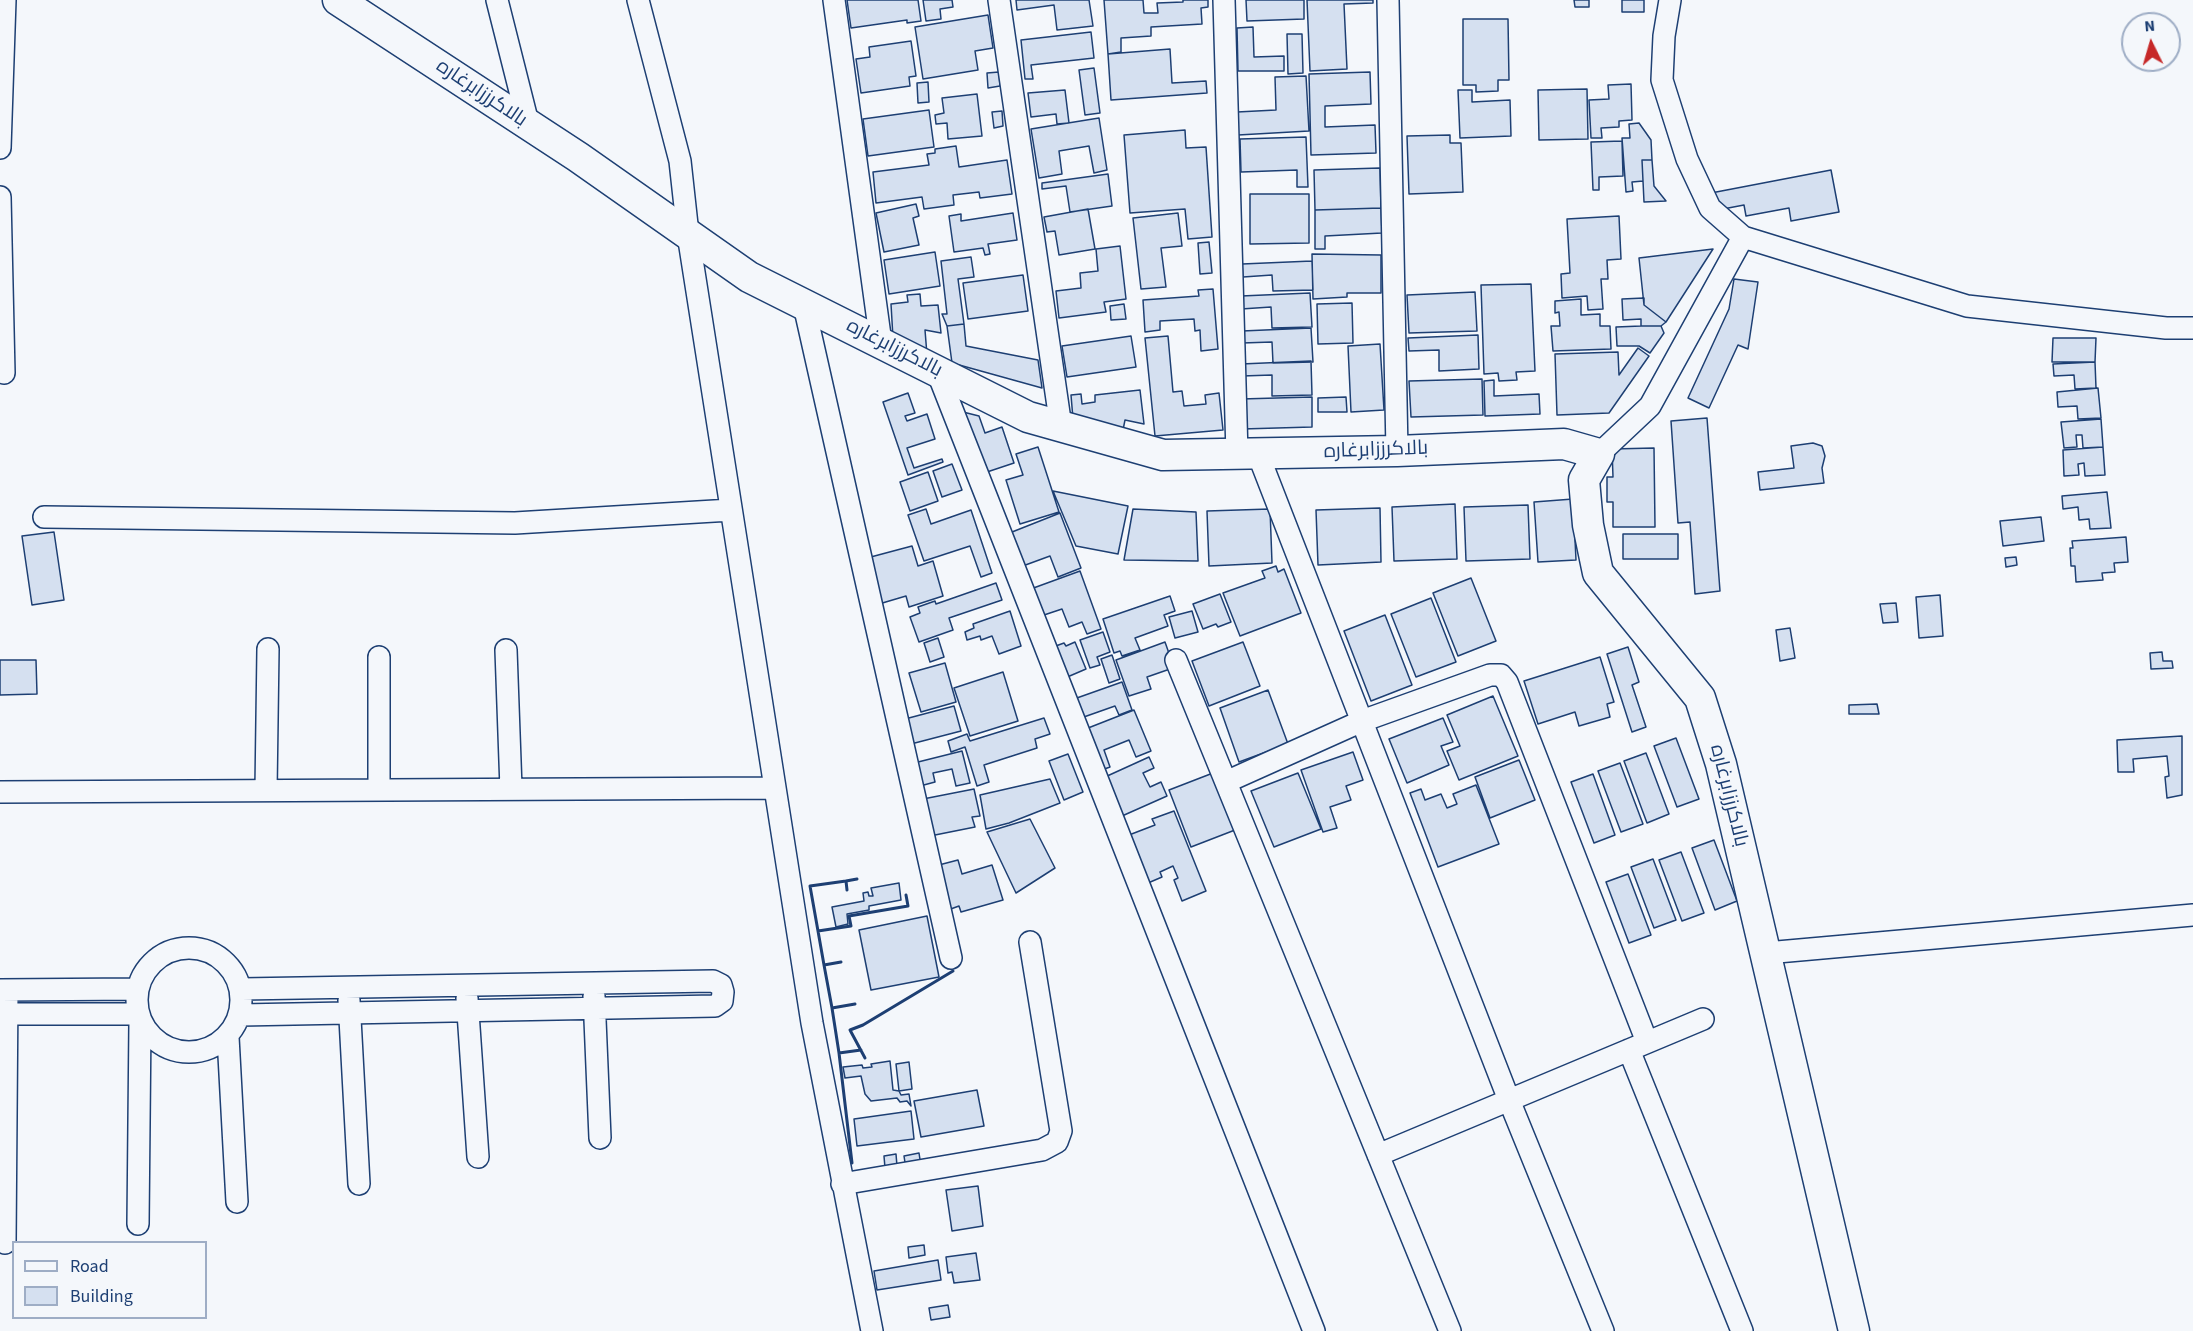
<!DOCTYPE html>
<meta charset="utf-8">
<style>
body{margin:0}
#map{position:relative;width:2193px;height:1331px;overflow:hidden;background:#f4f7fb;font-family:"Source Sans 3",sans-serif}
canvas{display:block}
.legend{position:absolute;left:12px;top:1241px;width:195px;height:78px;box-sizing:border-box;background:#f4f7fb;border:2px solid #9eadc5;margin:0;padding:8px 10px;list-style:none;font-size:18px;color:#1d3f73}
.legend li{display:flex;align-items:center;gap:12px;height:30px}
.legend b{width:30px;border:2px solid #9eadc5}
.north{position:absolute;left:2121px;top:12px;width:60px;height:60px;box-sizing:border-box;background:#f4f7fb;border:2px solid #9eadc5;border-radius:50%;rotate:355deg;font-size:16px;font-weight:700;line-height:24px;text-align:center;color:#1d3f73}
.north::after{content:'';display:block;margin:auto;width:21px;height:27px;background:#c62828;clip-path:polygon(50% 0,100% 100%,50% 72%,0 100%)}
</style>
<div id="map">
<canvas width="2193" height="1331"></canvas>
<ul class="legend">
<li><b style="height:8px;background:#f4f7fb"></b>Road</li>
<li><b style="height:16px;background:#d5e0f0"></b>Building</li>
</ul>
<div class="north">N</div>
</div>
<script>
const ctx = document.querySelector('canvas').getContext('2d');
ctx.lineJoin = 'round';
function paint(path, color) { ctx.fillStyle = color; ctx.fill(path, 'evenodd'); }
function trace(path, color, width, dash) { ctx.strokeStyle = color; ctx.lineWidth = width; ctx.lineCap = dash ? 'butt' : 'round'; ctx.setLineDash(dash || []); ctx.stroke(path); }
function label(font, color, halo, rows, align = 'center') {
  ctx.font = font + ' "Source Sans 3",Cairo,sans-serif'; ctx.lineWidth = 4.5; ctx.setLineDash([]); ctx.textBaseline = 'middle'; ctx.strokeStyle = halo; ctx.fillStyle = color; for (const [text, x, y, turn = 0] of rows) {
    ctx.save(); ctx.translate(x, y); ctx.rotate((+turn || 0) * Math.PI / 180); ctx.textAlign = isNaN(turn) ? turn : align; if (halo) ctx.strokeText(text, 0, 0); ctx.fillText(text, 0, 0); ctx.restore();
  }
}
const building = new Path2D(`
 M 847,0 L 918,0 L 921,21 L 907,23 L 907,20 L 851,28 Z
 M 923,0 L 952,0 L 953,7 L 940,9 L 941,19 L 926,21 Z
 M 1016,0 L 1089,0 L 1093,26 L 1057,30 L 1054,5 L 1017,10 Z
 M 1104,0 L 1143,0 L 1144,13 L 1158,13 L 1157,3 L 1183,2 L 1183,0 L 1208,0 L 1208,7 L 1201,8 L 1202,24 L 1151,27 L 1151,36 L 1121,38 L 1121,52 L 1108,54 Z
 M 1246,0 L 1304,0 L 1304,19 L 1247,21 Z
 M 1307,0 L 1373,0 L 1373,3 L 1344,4 L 1347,69 L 1310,71 Z
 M 1574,0 L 1589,0 L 1589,7 L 1575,7 Z
 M 1622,0 L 1644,0 L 1644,12 L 1622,12 Z
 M 988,15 L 993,48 L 975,51 L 978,70 L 923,79 L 915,27 Z
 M 1463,19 L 1508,19 L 1509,80 L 1498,80 L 1498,91 L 1476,92 L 1476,85 L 1463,85 Z
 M 1253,27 L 1254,57 L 1284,56 L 1284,71 L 1238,71 L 1237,28 Z
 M 1091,32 L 1094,58 L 1031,65 L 1033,79 L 1025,79 L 1021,40 Z
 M 1287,34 L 1302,34 L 1303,73 L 1288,74 Z
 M 911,41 L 916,76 L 909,77 L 910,86 L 861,93 L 856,59 L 870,57 L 869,47 Z
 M 1170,49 L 1172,83 L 1206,81 L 1207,93 L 1111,100 L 1108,54 Z
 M 1094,68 L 1100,113 L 1085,115 L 1079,70 Z
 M 999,72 L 1000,86 L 988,88 L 987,73 Z
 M 1370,72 L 1371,104 L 1325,106 L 1325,127 L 1375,125 L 1376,153 L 1311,155 L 1309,74 Z
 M 1306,76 L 1309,131 L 1238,135 L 1237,112 L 1276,110 L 1275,77 Z
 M 928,82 L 929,102 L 918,103 L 917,83 Z
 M 1631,84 L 1632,120 L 1619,121 L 1619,127 L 1601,128 L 1602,138 L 1591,138 L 1589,100 L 1609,99 L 1608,85 Z
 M 1587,89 L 1588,139 L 1539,140 L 1538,90 Z
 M 1065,90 L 1069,123 L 1057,124 L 1056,114 L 1031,117 L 1028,93 Z
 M 1458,90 L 1472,90 L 1472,102 L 1510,100 L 1511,136 L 1460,138 Z
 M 977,94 L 982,136 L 948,139 L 947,123 L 936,124 L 935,115 L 944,113 L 942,98 Z
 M 929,110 L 934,147 L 868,156 L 863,119 Z
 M 1002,111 L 1003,126 L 994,128 L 992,112 Z
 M 1099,118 L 1107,170 L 1094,173 L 1089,146 L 1059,151 L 1062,174 L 1039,178 L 1031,129 Z
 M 1639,123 L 1651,140 L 1652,160 L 1642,160 L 1643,181 L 1632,182 L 1633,191 L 1626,192 L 1622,138 L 1630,138 L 1629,124 Z
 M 1185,130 L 1186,148 L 1206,147 L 1212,237 L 1188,239 L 1185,209 L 1130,213 L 1124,135 Z
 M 1450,135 L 1450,143 L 1461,143 L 1463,192 L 1409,194 L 1407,136 Z
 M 1306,137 L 1308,187 L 1297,187 L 1297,170 L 1241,172 L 1240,139 Z
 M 1622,141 L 1623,176 L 1599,177 L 1599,190 L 1593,190 L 1591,142 Z
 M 956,146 L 959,167 L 1007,160 L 1012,194 L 980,198 L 979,192 L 953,195 L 954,205 L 924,209 L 922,197 L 876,203 L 873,172 L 929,165 L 927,154 L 935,153 L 935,149 Z
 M 1642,160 L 1652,160 L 1654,186 L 1666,201 L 1644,202 Z
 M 1380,168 L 1381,208 L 1315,210 L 1314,170 Z
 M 1831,170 L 1839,212 L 1791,221 L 1789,208 L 1746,216 L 1744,205 L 1723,209 L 1711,193 Z
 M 1108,174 L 1112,206 L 1070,212 L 1066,186 L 1042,189 L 1042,183 Z
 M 1250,194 L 1309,194 L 1309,243 L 1250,244 Z
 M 916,204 L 919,216 L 913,218 L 919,245 L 884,252 L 876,213 Z
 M 1381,208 L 1382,233 L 1325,236 L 1325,249 L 1315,249 L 1315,210 Z
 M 1088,209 L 1095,249 L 1059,255 L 1055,231 L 1047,232 L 1044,217 Z
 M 1013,213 L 1017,240 L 988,244 L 990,254 L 985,255 L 983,248 L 954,252 L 949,216 L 961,214 L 961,221 Z
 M 1178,213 L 1182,246 L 1161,248 L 1166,287 L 1141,289 L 1133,218 Z
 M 1619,216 L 1621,259 L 1607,260 L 1608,279 L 1601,279 L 1603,309 L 1588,310 L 1587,296 L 1562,298 L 1561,274 L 1570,273 L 1567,219 Z
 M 1209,242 L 1212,273 L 1200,274 L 1198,243 Z
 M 1120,246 L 1126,299 L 1104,302 L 1106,312 L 1059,318 L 1056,291 L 1081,288 L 1080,273 L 1098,271 L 1096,249 Z
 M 1713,249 L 1666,322 L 1644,305 L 1639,258 Z
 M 935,252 L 940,286 L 889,294 L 884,260 Z
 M 1312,254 L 1381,255 L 1381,293 L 1347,293 L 1347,297 L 1313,299 Z
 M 971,257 L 974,277 L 958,279 L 964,324 L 947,326 L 942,314 L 947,314 L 941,261 Z
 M 1312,261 L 1313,290 L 1273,291 L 1272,275 L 1243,277 L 1242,264 Z
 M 1023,275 L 1028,311 L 968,319 L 963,283 Z
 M 1734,279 L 1758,282 L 1748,349 L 1738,345 L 1709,408 L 1688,398 L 1729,309 Z
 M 1531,284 L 1535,371 L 1516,372 L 1517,380 L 1499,381 L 1498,373 L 1484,374 L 1481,285 Z
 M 1213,289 L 1218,349 L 1201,351 L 1200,330 L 1195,331 L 1194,319 L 1160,321 L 1160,330 L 1145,332 L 1143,300 L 1199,296 L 1198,290 Z
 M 1475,292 L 1477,331 L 1409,333 L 1407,295 Z
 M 1310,293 L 1312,327 L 1272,328 L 1271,307 L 1241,309 L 1241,296 Z
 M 920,294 L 921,306 L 938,305 L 941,333 L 925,330 L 927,355 L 893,338 L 891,304 L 908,302 L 907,295 Z
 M 1644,298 L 1644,305 L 1666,322 L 1661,326 L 1641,326 L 1641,319 L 1623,320 L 1622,299 Z
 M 1581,299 L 1581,315 L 1600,314 L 1600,326 L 1610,326 L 1611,349 L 1553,351 L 1551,326 L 1560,326 L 1559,312 L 1555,313 L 1555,301 Z
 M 1352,303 L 1353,343 L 1318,344 L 1317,304 Z
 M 1124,304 L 1126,319 L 1111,320 L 1110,306 Z
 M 964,324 L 966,346 L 1038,360 L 1042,388 L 952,363 L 947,326 Z
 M 1641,326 L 1661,326 L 1664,333 L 1650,353 L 1639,346 L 1617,346 L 1616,327 Z
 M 1311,328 L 1313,362 L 1273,363 L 1272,342 L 1242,343 L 1242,331 Z
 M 1478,335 L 1479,369 L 1439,371 L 1439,350 L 1409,351 L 1408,338 Z
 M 1131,336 L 1136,367 L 1067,377 L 1062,346 Z
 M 1168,336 L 1173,392 L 1182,391 L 1184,406 L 1206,404 L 1205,395 L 1219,393 L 1223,430 L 1155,436 L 1145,338 Z
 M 2053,338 L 2096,338 L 2095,362 L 2052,362 Z
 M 1380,344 L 1384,410 L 1351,412 L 1348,346 Z
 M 1638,348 L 1649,356 L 1609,413 L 1557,415 L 1555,354 L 1618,352 L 1619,375 Z
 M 1311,361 L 1312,395 L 1272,396 L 1272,375 L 1242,376 L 1241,364 Z
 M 2095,362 L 2096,388 L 2075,389 L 2074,375 L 2054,376 L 2053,364 Z
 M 1482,379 L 1483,415 L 1411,417 L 1409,381 Z
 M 1494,380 L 1494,396 L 1539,394 L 1540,414 L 1485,416 L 1484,381 Z
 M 2098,388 L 2101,418 L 2078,419 L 2077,406 L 2058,407 L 2057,392 Z
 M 1140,390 L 1144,424 L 1125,420 L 1123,430 L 1073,419 L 1071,395 L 1081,394 L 1082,404 L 1095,402 L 1095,395 Z
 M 908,393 L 915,413 L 905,416 L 907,421 L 927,414 L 935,439 L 907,448 L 914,468 L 942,459 L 943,462 L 908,475 L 883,402 Z
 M 1312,397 L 1312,427 L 1242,429 L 1241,399 Z
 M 1346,397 L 1347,412 L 1318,412 L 1318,398 Z
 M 963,412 L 979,416 L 985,433 L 1002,427 L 1014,463 L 984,473 Z
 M 1707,418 L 1720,591 L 1695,594 L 1690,522 L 1678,523 L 1671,421 Z
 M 2101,419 L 2103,447 L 2083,448 L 2082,435 L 2076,435 L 2077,447 L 2064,448 L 2061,422 Z
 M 1813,443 L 1822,446 L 1825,456 L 1822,468 L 1824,483 L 1760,490 L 1758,472 L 1794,468 L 1791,446 Z
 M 1038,447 L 1059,512 L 1020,524 L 1006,480 L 1023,475 L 1016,454 Z
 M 2103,447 L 2105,475 L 2085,476 L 2084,463 L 2078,464 L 2079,475 L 2064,476 L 2063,450 Z
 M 1654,448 L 1655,527 L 1613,527 L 1613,502 L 1607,502 L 1607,477 L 1613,477 L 1612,449 Z
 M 952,464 L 962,490 L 942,497 L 933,471 Z
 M 928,472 L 938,501 L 910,511 L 900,482 Z
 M 1053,491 L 1128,506 L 1118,554 L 1076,546 Z
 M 2107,492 L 2111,528 L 2090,529 L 2089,519 L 2079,520 L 2078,507 L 2063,509 L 2062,496 Z
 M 1573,499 L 1576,560 L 1538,562 L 1534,502 Z
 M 1455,504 L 1457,559 L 1394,561 L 1392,507 Z
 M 1528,505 L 1530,559 L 1466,561 L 1464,507 Z
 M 1380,508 L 1381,562 L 1318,565 L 1316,510 Z
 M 926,509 L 931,524 L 971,510 L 992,573 L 981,577 L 970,546 L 924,561 L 908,515 Z
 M 1133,509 L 1196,512 L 1198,561 L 1124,560 Z
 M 1270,509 L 1272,563 L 1209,566 L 1207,511 Z
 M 1060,513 L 1081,568 L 1058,577 L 1050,556 L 1020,567 L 1007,534 Z
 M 2041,517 L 2044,541 L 2003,546 L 2000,521 Z
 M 54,532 L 64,600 L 32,605 L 22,536 Z
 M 1623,534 L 1678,534 L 1678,559 L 1623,559 Z
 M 2126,537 L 2128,562 L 2114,563 L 2115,572 L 2102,573 L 2103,580 L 2076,582 L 2075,566 L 2071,566 L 2070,548 L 2073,548 L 2072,541 Z
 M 912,546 L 918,566 L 933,561 L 943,596 L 909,607 L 906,596 L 879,604 L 867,558 Z
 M 2016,557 L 2017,565 L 2006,567 L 2005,558 Z
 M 1276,566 L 1278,572 L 1284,569 L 1301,613 L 1240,636 L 1223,593 L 1265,578 L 1262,571 Z
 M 1080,571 L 1101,629 L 1087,634 L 1082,622 L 1069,627 L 1062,609 L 1038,617 L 1028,590 Z
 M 1471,578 L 1496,641 L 1458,656 L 1433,593 Z
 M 996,583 L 1002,600 L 949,618 L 953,630 L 919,642 L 910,617 L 920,613 L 918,607 L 935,601 L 936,604 Z
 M 1220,594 L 1231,622 L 1218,627 L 1216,624 L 1203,629 L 1193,604 Z
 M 1940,595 L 1943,636 L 1919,638 L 1916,597 Z
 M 1170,596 L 1175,611 L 1164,615 L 1168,626 L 1135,638 L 1140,650 L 1122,656 L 1120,651 L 1114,653 L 1103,619 Z
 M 1431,598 L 1456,662 L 1416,677 L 1391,614 Z
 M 1896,603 L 1898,622 L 1883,623 L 1880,604 Z
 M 1010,611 L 1021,646 L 999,654 L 992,636 L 981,640 L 980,636 L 967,640 L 965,632 L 974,628 L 973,624 Z
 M 1192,611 L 1198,632 L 1175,638 L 1169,617 Z
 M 1385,615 L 1412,685 L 1371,701 L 1344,631 Z
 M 1790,628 L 1795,658 L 1780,661 L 1776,630 Z
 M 1103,632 L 1110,652 L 1097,657 L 1100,665 L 1090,668 L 1080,640 Z
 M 938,638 L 944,657 L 930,662 L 924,643 Z
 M 1075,642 L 1086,669 L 1065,678 L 1053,647 L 1064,643 L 1066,646 Z
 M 1165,642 L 1171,659 L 1170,669 L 1147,677 L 1151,689 L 1129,696 L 1116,660 Z
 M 1243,642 L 1260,686 L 1209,706 L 1192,661 Z
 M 1628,647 L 1639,682 L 1632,685 L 1646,727 L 1632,732 L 1607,654 Z
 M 2162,652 L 2163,661 L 2172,661 L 2173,668 L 2151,669 L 2150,653 Z
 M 1112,655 L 1120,679 L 1109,683 L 1101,659 Z
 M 1600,657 L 1614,702 L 1607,704 L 1610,717 L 1579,726 L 1575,712 L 1538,724 L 1524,681 Z
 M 0,660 L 36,660 L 37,694 L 0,695 Z
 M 945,663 L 956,702 L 921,712 L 909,673 Z
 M 1003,672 L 1018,721 L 970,736 L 954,688 Z
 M 1122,682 L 1132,710 L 1119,715 L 1115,706 L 1081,718 L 1074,699 Z
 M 1268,690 L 1288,744 L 1239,762 L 1220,708 Z
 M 1493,696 L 1518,756 L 1459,780 L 1447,751 L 1460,746 L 1447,715 Z
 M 1877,704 L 1879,714 L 1849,714 L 1849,705 Z
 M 954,706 L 961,731 L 911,744 L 905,719 Z
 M 1134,710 L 1151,751 L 1136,757 L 1129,740 L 1104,750 L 1110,767 L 1099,771 L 1083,730 Z
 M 1044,718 L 1050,734 L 1035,739 L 1037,748 L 984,765 L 989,782 L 977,786 L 965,747 L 951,752 L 948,741 L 967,734 L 970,741 Z
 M 1443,718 L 1453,742 L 1441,746 L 1449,765 L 1407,783 L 1389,739 Z
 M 2182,736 L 2182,795 L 2167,798 L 2165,777 L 2169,776 L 2167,756 L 2133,759 L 2134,772 L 2118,772 L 2117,740 Z
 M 1676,738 L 1699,799 L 1677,807 L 1654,746 Z
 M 962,751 L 970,783 L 956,786 L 952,769 L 933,773 L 935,782 L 920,786 L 914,763 Z
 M 1353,752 L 1363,780 L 1346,786 L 1351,800 L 1330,807 L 1337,828 L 1323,832 L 1301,770 Z
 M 1646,753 L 1669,814 L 1647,823 L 1624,761 Z
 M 1068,754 L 1083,792 L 1064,800 L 1049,761 Z
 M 1149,757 L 1154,768 L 1143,773 L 1150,787 L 1161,782 L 1167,796 L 1122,816 L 1105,777 Z
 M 1519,760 L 1535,800 L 1490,818 L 1475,777 Z
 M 1620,763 L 1643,824 L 1621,832 L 1598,771 Z
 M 1213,773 L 1235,830 L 1191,847 L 1169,790 Z
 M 1298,773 L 1321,829 L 1274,847 L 1251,791 Z
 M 1593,774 L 1615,835 L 1594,843 L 1571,782 Z
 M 1050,779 L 1060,803 L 1009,823 L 986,829 L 980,795 Z
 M 1476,785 L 1499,844 L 1438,867 L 1410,793 L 1421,789 L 1425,800 L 1441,794 L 1447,808 L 1457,804 L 1453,794 Z
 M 974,789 L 980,816 L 972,817 L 975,827 L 930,836 L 923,799 Z
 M 1174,811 L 1206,891 L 1182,901 L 1174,880 L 1178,878 L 1173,866 L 1160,872 L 1162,877 L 1148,883 L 1129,835 L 1155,825 L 1152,819 Z
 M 1030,819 L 1055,868 L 1016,893 L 987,832 Z
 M 1714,840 L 1737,901 L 1715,910 L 1692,848 Z
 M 1681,852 L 1704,913 L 1682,921 L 1659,860 Z
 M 1653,859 L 1676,920 L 1654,928 L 1631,867 Z
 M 958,860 L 962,874 L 992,865 L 1003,900 L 961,912 L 959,906 L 948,910 L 935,866 Z
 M 1628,874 L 1651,935 L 1629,943 L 1606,882 Z
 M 899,883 L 901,900 L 869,906 L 869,910 L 847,914 L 848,924 L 836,927 L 832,907 L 864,901 L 863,893 L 868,892 L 869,896 L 873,896 L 871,888 Z
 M 927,916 L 939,977 L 871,990 L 859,930 Z
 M 890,1061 L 893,1090 L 899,1091 L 901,1095 L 909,1094 L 911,1106 L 907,1101 L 900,1102 L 897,1098 L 871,1101 L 865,1094 L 861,1076 L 845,1078 L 843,1067 L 862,1065 L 863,1068 L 872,1067 L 871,1064 Z
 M 909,1062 L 912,1089 L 899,1091 L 896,1064 Z
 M 977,1090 L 984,1126 L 921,1137 L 914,1101 Z
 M 911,1111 L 914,1139 L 857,1146 L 854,1119 Z
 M 919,1153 L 921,1166 L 906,1169 L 904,1156 Z
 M 896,1154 L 897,1166 L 885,1168 L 884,1156 Z
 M 978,1186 L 983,1226 L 952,1231 L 946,1190 Z
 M 924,1245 L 925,1255 L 909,1258 L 908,1247 Z
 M 976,1253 L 980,1280 L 954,1283 L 952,1272 L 948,1273 L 946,1257 Z
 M 938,1260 L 941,1280 L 877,1290 L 874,1271 Z
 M 948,1305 L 950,1317 L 931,1320 L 929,1308 Z`);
paint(building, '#d5e0f0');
trace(building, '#1d3f73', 1.5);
const street = new Path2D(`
 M 497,0 L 529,127
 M 638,0 L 680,161 L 688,234 L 812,1023 L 872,1331
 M 834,0 L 881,343
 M 999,0 L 1061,427
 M 1224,0 L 1237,454
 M 1388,0 L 1397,451
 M 0,148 L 5,0
 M 0,197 L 4,373
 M 1743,237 L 1967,306 L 2166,328 L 2193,328
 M 804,305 L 951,958
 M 937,371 L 1314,1331
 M 1258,454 L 1509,1100 L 1603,1331
 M 1599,454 L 1650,406 L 1743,237 L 1710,208 L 1687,159 L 1662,80 L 1664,36 L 1670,0
 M 44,517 L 515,523 L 731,510
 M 506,650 L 511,789
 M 379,657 L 379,790
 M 1176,660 L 1450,1331
 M 1226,782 L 1362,721 L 1490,675 L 1501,675 L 1507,682 L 1647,1042
 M 266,790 L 268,649
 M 0,792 L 774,788
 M137 1000a52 52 0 1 1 104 0a52 52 0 1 1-104 0Z
 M 1766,953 L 2193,915
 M 0,990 L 138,989
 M 594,996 L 600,1138
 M 467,998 L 478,1157
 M 349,1000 L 359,1184
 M 0,1014 L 138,1014
 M 241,1015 L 715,1006 L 722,1001 L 723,992 L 721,985 L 713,981 L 242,989
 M 228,1037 L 237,1202
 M 1629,1050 L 1742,1331
 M 1378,1155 L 1703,1019
 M 842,1184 L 1042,1150 L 1057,1142 L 1061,1131 L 1030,942
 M 138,1224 L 140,1021
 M 5,1243 L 7,990`);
const secondary = new Path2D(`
 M 338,0 L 578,157 L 749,277 L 1028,417 L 1163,455 L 1397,451 L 1564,444 L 1599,454 L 1584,480 L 1588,525 L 1598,573 L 1700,698 L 1721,764 L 1854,1331`);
trace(street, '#1d3f73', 24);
trace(secondary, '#1d3f73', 33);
trace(street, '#f4f7fb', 21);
trace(secondary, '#f4f7fb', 30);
trace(new Path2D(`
 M 846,881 L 810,886 L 818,931 L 851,926 L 849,916 L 908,906 L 906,895
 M 847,890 L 846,881 L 857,879
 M 818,931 L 824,965 L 841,962
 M 824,965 L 832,1008 L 855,1004
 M 832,1008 L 839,1053 L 861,1050
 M 839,1053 L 852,1163
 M 865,1058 L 850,1030 L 863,1025 L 953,971`), '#1d3f73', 3);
label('20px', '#1d3f73', '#f4f7fb', [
 ["بالاکرززابرغاره",481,94,34],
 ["بالاکرززابرغاره",894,349,27],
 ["بالاکرززابرغاره",1376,451,-2],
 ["بالاکرززابرغاره",1728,796,76]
]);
</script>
